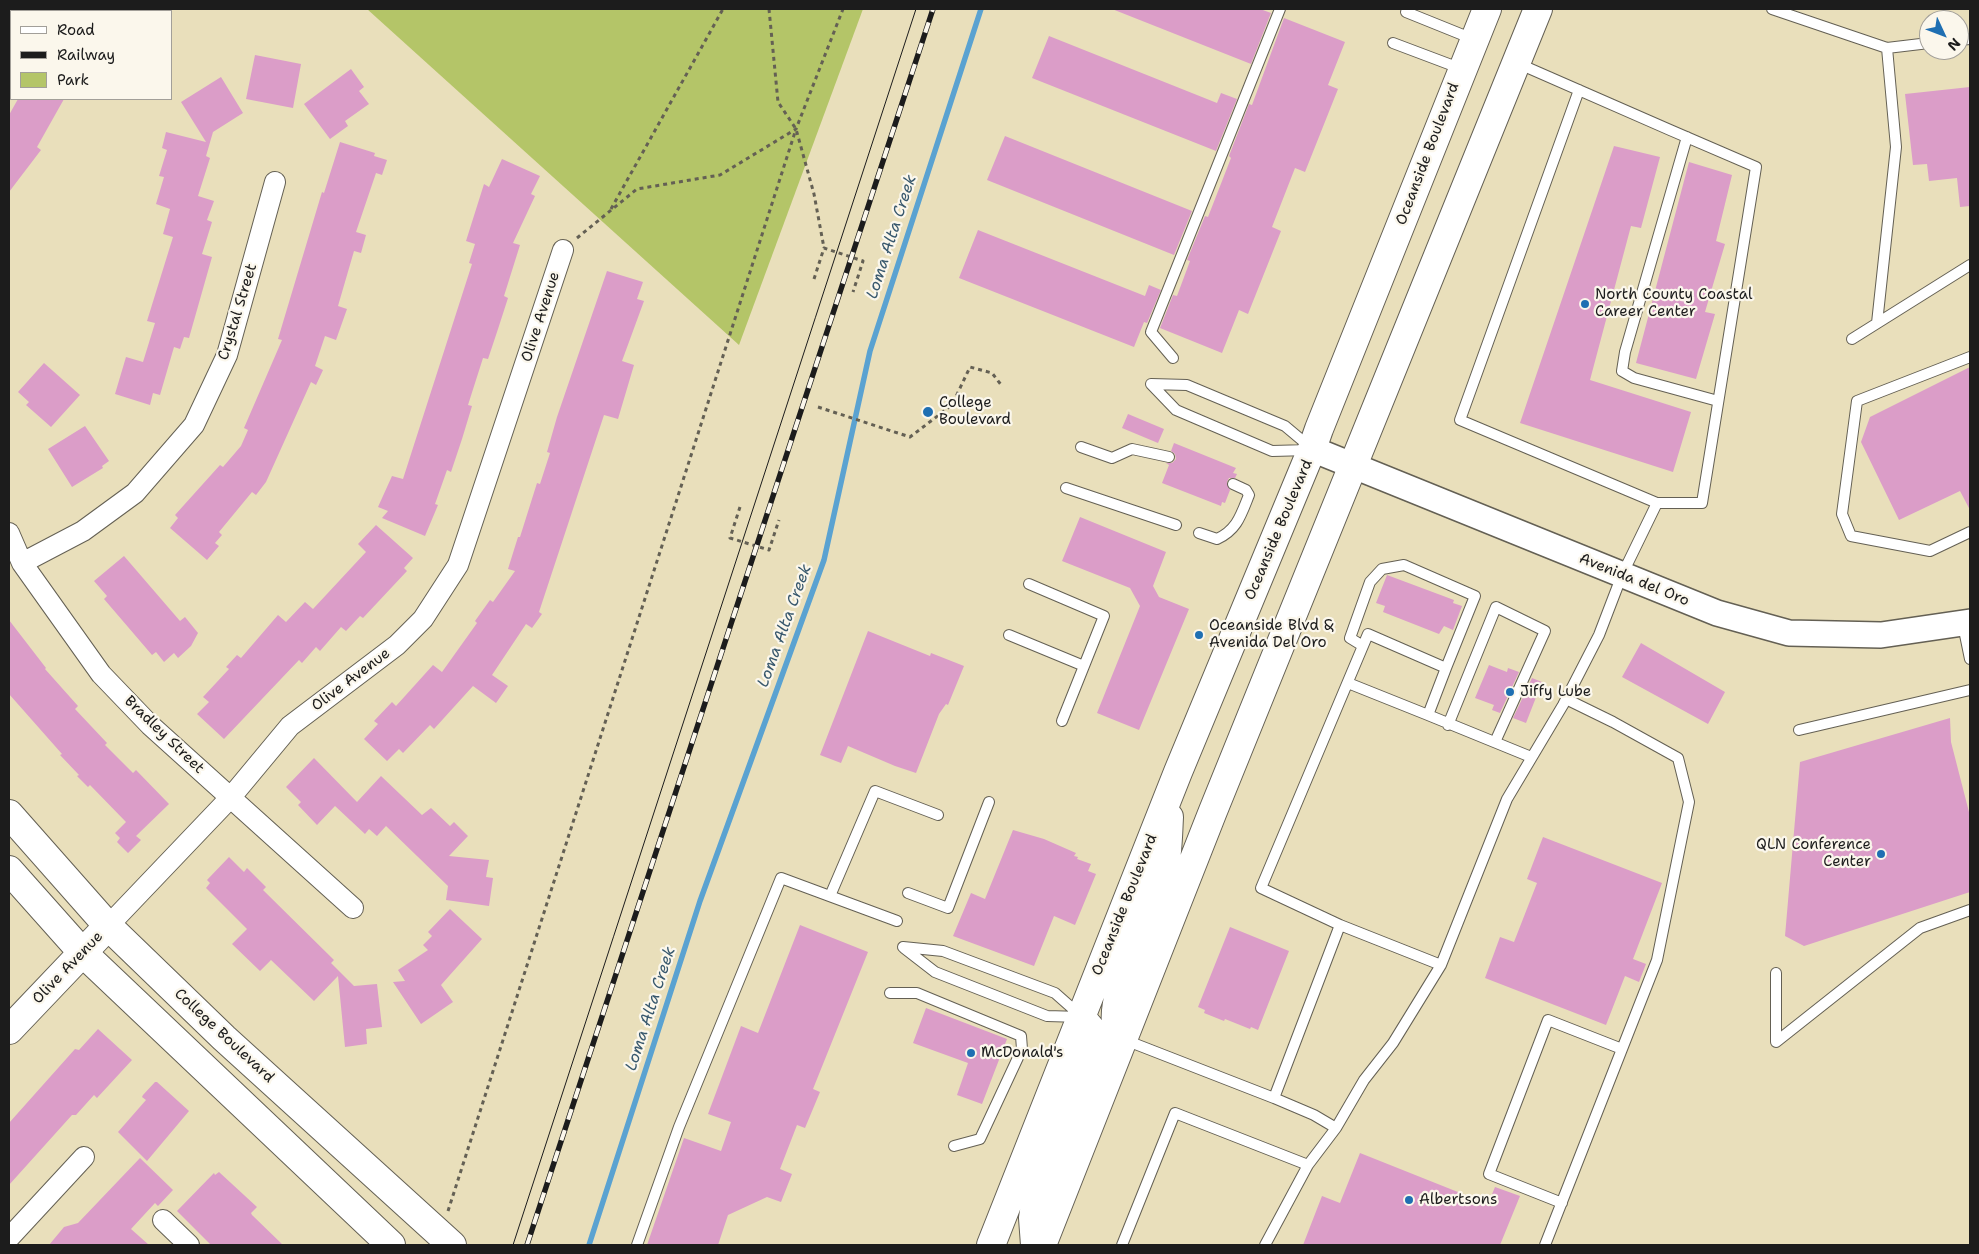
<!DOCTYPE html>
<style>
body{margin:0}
#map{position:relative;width:1979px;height:1254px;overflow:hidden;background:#e9dfbb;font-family:"Shantell Sans",sans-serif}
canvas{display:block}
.frame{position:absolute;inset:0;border:10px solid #1c1c1c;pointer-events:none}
.legend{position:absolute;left:10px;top:10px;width:162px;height:90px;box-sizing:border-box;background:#fbf7ec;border:1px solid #a29f99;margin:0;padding:6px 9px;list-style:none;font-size:15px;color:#1c1c1c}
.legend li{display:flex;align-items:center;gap:10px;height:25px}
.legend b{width:25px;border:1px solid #a29f99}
.north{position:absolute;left:1919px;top:10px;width:50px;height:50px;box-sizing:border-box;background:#fbf7ec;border:1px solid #a29f99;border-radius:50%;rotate:133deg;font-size:14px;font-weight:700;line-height:20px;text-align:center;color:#1c1c1c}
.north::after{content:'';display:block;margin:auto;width:18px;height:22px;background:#1f6fb2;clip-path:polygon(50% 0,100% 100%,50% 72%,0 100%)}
</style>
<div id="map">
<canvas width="1979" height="1254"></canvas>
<div class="frame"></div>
<ul class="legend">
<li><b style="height:6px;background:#fff"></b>Road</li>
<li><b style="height:6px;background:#1c1c1c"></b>Railway</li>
<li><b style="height:14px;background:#b4c568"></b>Park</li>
</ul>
<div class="north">N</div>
</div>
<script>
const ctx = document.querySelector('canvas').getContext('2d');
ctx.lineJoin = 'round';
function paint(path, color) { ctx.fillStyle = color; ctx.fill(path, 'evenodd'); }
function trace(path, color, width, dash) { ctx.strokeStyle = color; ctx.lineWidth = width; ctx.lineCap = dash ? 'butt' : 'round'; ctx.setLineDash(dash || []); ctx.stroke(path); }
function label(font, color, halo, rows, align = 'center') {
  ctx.font = font + ' "Shantell Sans",sans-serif'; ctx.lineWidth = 4.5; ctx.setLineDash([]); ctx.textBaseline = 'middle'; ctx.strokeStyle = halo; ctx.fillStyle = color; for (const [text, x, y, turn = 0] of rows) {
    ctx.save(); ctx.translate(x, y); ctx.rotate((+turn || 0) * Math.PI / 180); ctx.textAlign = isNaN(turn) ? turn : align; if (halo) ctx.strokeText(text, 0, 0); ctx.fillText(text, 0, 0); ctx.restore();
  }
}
paint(new Path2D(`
 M 367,9 L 863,9 L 739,345 Z`), '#b4c568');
trace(new Path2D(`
 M 589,1245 L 700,901 L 824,560 L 870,351 L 981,9`), '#5aa2d1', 5.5);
paint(new Path2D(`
 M 1112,9 L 1260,9 L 1271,13 L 1251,64 Z
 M 1284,18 L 1345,42 L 1328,85 L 1338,89 L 1305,172 L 1295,168 L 1272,227 L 1281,231 L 1248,314 L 1239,310 L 1222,353 L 1160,328 L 1173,295 L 1177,296 L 1190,261 L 1187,260 L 1205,216 L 1208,217 L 1231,158 L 1229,156 L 1249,104 L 1252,105 Z
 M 1049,36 L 1217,103 L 1221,93 L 1237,99 L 1216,151 L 1032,78 Z
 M 255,55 L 301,64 L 293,108 L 246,99 Z
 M 351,69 L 364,87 L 359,91 L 369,104 L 345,121 L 348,126 L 330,139 L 304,104 Z
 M 221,77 L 243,113 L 213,132 L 206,156 L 210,158 L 198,196 L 214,201 L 207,220 L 212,222 L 202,254 L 212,257 L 189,338 L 184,337 L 180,349 L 174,347 L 160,395 L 153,393 L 150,405 L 115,394 L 126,357 L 143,362 L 155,323 L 147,321 L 173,237 L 163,234 L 170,209 L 156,204 L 164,177 L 159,176 L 167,150 L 162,148 L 166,132 L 206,142 L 181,102 Z
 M 1970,87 L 1970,206 L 1960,207 L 1957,178 L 1929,181 L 1927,164 L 1913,165 L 1905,94 Z
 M 18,99 L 64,99 L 37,147 L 41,150 L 9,192 L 9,115 Z
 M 1005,136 L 1192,211 L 1174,255 L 987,180 Z
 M 340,142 L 375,153 L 374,156 L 387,160 L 382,175 L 376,173 L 356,232 L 366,235 L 361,253 L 354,251 L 338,306 L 347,309 L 336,340 L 325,336 L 315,366 L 323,370 L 316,385 L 311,382 L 266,482 L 256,495 L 252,492 L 219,532 L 222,535 L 215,543 L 219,546 L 207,560 L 170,528 L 178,518 L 175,515 L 220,465 L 223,467 L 241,446 L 248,430 L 244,428 L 282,340 L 278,339 L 322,192 L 324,193 Z
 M 1614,146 L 1660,157 L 1641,228 L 1631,226 L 1590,380 L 1691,412 L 1673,472 L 1520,423 Z
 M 502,159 L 540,176 L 531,194 L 535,196 L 513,243 L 520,245 L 504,296 L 508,298 L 498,329 L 488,359 L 483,358 L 468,405 L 472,406 L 462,439 L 451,472 L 447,470 L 435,504 L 438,505 L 425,536 L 382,518 L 388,511 L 378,507 L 392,476 L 403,479 L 472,264 L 469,263 L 475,244 L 466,241 L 484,184 L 489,187 Z
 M 1689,162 L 1732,175 L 1716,241 L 1725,244 L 1705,312 L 1715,314 L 1696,379 L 1636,363 Z
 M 978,230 L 1145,296 L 1149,285 L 1161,290 L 1147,323 L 1144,322 L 1134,347 L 959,278 Z
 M 607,271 L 643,282 L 637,299 L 644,301 L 622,361 L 634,365 L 618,419 L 604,415 L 539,612 L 542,614 L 532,628 L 526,624 L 492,675 L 508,686 L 496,703 L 473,686 L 434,729 L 430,725 L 403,753 L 399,749 L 387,761 L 364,739 L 378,724 L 374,721 L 392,702 L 396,706 L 433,665 L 442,672 L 477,623 L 475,621 L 490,600 L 493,602 L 515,571 L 508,569 L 518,537 L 520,537 L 537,483 L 540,484 L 550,453 L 547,452 L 557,417 Z
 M 44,363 L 80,395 L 51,427 L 26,405 L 29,402 L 18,392 Z
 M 1970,367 L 1970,510 L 1960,491 L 1899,520 L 1861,442 L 1870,417 Z
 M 1128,414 L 1164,429 L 1158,443 L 1122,428 Z
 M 85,426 L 109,461 L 102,466 L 103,468 L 72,487 L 48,449 Z
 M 1174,443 L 1236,468 L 1233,473 L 1237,474 L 1235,478 L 1229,478 L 1227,482 L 1230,490 L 1225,503 L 1222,502 L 1221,506 L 1162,483 L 1169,465 L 1166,463 L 1172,463 L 1176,459 L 1175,454 L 1171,451 Z
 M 1080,517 L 1166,552 L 1153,586 L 1159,597 L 1189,609 L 1139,730 L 1097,713 L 1140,606 L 1130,588 L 1062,561 Z
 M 376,525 L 413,558 L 404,568 L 407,571 L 363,618 L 360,616 L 346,631 L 341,627 L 320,651 L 316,647 L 302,663 L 299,660 L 224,739 L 197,714 L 209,702 L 203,697 L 229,669 L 226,667 L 237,655 L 241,658 L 278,615 L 286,622 L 305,602 L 313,609 L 366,552 L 358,544 Z
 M 124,556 L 180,621 L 185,617 L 198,633 L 191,646 L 178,658 L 174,653 L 164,662 L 156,652 L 152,655 L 104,599 L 107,596 L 94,581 Z
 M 1387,575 L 1454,600 L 1453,603 L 1462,606 L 1453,630 L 1444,626 L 1439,634 L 1383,612 L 1385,606 L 1376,603 Z
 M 9,620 L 46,668 L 45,669 L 78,706 L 75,709 L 107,743 L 105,745 L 133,773 L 136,770 L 169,804 L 136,836 L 141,840 L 128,853 L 117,842 L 120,838 L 115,833 L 126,822 L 90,785 L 88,787 L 77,776 L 79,775 L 60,755 L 62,754 L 9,694 Z
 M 868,631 L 930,656 L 931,653 L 964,666 L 948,705 L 946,704 L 939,714 L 916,773 L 895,766 L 848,746 L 841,763 L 820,755 Z
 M 1641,643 L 1725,692 L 1708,724 L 1622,677 Z
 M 1489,665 L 1507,672 L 1508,668 L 1519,672 L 1500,713 L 1492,710 L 1494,705 L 1475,698 Z
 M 1532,678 L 1542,682 L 1526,723 L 1513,718 Z
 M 1950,718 L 1951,742 L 1970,816 L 1970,892 L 1804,946 L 1785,936 L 1800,762 Z
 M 314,758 L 357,802 L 381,776 L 422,815 L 431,808 L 450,826 L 454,822 L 468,836 L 449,856 L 489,860 L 486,877 L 493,878 L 489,906 L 446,900 L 448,886 L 386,826 L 377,836 L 369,829 L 365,834 L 335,806 L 317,825 L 298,805 L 301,802 L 286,787 Z
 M 1013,830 L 1044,839 L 1076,853 L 1074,856 L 1078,857 L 1077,859 L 1091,864 L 1088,871 L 1096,874 L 1075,925 L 1054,916 L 1034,966 L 953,936 L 971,893 L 985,899 Z
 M 1543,837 L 1662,883 L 1633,959 L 1646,964 L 1639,982 L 1625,976 L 1606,1025 L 1485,978 L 1500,937 L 1514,942 L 1537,883 L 1527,879 Z
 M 229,857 L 244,872 L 247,868 L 266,887 L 263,890 L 334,960 L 331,963 L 354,986 L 377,984 L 382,1027 L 366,1029 L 367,1044 L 345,1047 L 338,976 L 314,1001 L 271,960 L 260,971 L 232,944 L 247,929 L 206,888 L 210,883 L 207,880 Z
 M 450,909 L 482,939 L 441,985 L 453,1002 L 421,1024 L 393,982 L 405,981 L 398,970 L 428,950 L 423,945 L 432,936 L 428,932 Z
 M 800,925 L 868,952 L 813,1089 L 820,1092 L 805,1128 L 797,1125 L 780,1169 L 792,1174 L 781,1202 L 767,1197 L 728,1215 L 718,1245 L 647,1245 L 684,1138 L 721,1151 L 731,1122 L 708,1114 L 741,1026 L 758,1033 Z
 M 1230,927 L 1289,951 L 1258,1030 L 1251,1027 L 1250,1029 L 1225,1019 L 1224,1021 L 1204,1013 L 1205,1010 L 1198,1007 Z
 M 926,1008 L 1007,1039 L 982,1104 L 957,1095 L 968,1063 L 913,1043 Z
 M 98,1029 L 132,1060 L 97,1098 L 94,1095 L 76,1115 L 72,1115 L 9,1185 L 9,1123 L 75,1049 L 79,1050 Z
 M 155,1082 L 157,1082 L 189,1111 L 147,1161 L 118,1132 L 146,1100 L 142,1097 L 143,1095 Z
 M 1360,1153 L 1488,1204 L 1495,1187 L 1520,1196 L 1500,1245 L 1303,1245 L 1322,1196 L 1340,1203 Z
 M 140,1158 L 173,1190 L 158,1206 L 155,1203 L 131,1229 L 149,1245 L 49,1245 L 64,1227 L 78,1223 Z
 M 219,1172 L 257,1207 L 251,1213 L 252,1215 L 283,1245 L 211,1245 L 177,1211 L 214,1173 L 215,1175 Z`), '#db9dc8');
const service = new Path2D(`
 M 1772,9 L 1887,48 L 1929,43
 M 1406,12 L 1473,39
 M 1959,40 L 1970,39
 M 1393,43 L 1462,69
 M 1517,63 C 1597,98 1676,133 1756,167 L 1702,503 L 1657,503 L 1460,420 L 1579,90
 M 1687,137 L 1625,352 L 1622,371 L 1634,378 L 1718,401
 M 1877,323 L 1896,147 L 1887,48
 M 1852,339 L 1970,265
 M 1970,357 L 1857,401 L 1842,514 L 1851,536 L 1930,551 L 1970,532
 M 1173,358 L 1151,332 L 1280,9
 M 1151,384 L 1176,410 L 1272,451 L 1309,450
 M 1151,384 L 1187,385 L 1285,426 L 1310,447
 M 1081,447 L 1112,458 L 1132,449 L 1169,457
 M 1066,488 L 1176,525
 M 1199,533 L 1217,539 C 1237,530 1241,515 1249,495 L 1246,490 L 1233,484
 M 1029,584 L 1104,616 L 1062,721
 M 1963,625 L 1970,659
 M 1009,635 L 1084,666
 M 1363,646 L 1350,638 L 1370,582 L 1382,569 L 1404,565 L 1475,596 L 1446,668
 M 1348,683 L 1428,715
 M 1448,725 L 1496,607 L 1545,631 L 1495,742
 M 1799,730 L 1970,690
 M 908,893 L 948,908 L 989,802
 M 830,896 L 875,791 L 938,815
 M 1340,925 L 1441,965
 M 903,947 L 943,951 L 1055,993 L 1081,1016
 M 904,948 L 935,972 L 1047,1016 L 1081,1017
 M 1776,973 L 1776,1042 L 1920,928 L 1970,910
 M 890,993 L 917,993 L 1021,1036 L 1022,1049 L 980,1139 L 954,1146
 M 1125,1040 L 1274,1098 L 1314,1115 L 1336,1128
 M 1274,1098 L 1340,925 L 1261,888 L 1368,634 L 1446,668 L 1428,715 L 1531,757
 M 1562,1203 L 1489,1174 L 1548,1020 L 1622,1049
 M 637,1245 L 679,1127 L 781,878 L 897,921
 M 1122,1245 L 1175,1113 L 1308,1165
 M 1265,1245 L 1308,1165 L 1336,1128 L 1364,1080 L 1393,1043 L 1441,965 L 1507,799 L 1563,705 L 1599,635 L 1622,575 L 1657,503
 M 1545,1245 L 1657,960 L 1689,802 L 1678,758 L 1613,722 L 1566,699`);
const minor = new Path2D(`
 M 9,533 L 22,563 L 101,674 L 150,725 L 353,908
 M 22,563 L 83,531 L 135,493 L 194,425 L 227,355 L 275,182
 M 108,926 L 231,797 L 290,726 L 397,645 L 423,619 L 458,565 L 563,250
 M 163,1220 L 189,1245
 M 9,1238 L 84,1157`);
const tertiary = new Path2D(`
 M 1312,449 L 1717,613 L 1789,633 L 1881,635 L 1970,622`);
const secondary = new Path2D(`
 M 9,1030 L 108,926`);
const primary = new Path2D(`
 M 9,814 L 108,926 L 224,1038 L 452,1245
 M 9,870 L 82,952 L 391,1245
 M 1121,1036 C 1097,1011 1158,904 1164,871 C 1168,854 1168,835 1169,817
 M 991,1245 L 1178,772 L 1312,449 L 1319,429 L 1487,9
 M 1035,1245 L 1033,1218 L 1036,1199 L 1098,1043 L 1095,1034 L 1081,1017
 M 1042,1245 L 1213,811 L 1538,9`);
trace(service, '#646054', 12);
trace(minor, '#646054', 22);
trace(tertiary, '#646054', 28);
trace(secondary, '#646054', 30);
trace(primary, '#646054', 30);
trace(new Path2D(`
 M 769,9 L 778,102 L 796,129 L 814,194 L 824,248
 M 611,209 L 723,9
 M 577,238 L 637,189 L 720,175 L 796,129 L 843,9
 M 814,279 L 824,248 L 863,261 L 853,292
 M 818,407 L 910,437 L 952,405 L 970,367 L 992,373 L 1002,386
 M 740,507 L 730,538 L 769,550 L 779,520
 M 448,1211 L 796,129`), '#646054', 3, [4, 4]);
trace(service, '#fff', 10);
trace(minor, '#fff', 20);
trace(tertiary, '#fff', 25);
trace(secondary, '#fff', 28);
trace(primary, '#fff', 28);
trace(new Path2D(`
 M 513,1245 L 916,9`), '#1c1c1c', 1);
const rail = new Path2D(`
 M 527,1245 L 933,9`);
trace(rail, '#1c1c1c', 5.5);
trace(rail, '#fbf7ec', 4, [11]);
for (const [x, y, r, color] of [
 [1585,304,5,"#1f6fb2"],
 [928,412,6,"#1f6fb2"],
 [1199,635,5,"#1f6fb2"],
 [1510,692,5,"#1f6fb2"],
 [1881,854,5,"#1f6fb2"],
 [971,1053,5,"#1f6fb2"],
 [1409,1200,5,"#1f6fb2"]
]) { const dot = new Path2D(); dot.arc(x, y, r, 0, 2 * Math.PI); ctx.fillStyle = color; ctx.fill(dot); trace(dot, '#fbf7ec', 2); }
label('15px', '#1c1c1c', '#fbf7ec', [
 ["Oceanside Boulevard",1428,154,-69],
 ["Crystal Street",238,312,-73],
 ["Olive Avenue",541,317,-72],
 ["Oceanside Boulevard",1279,530,-67],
 ["Avenida del Oro",1634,580,22],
 ["Olive Avenue",351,680,-37],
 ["Bradley Street",164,735,44],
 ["Oceanside Boulevard",1125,905,-68],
 ["Olive Avenue",68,968,-46],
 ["College Boulevard",224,1036,43]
]);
label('15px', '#1c1c1c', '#fbf7ec', [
 ["North County Coastal",1595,295],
 ["Career Center",1595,312],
 ["College",939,403],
 ["Boulevard",939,420],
 ["Oceanside Blvd &",1209,626],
 ["Avenida Del Oro",1209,643],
 ["Jiffy Lube",1520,692],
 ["QLN Conference",1871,845,"right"],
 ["Center",1871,862,"right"],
 ["McDonald's",981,1053],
 ["Albertsons",1419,1200]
], 'left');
label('italic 16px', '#38586d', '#fbf7ec', [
 ["Loma Alta Creek",892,237,-72],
 ["Loma Alta Creek",785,626,-70],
 ["Loma Alta Creek",651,1009,-72]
]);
</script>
